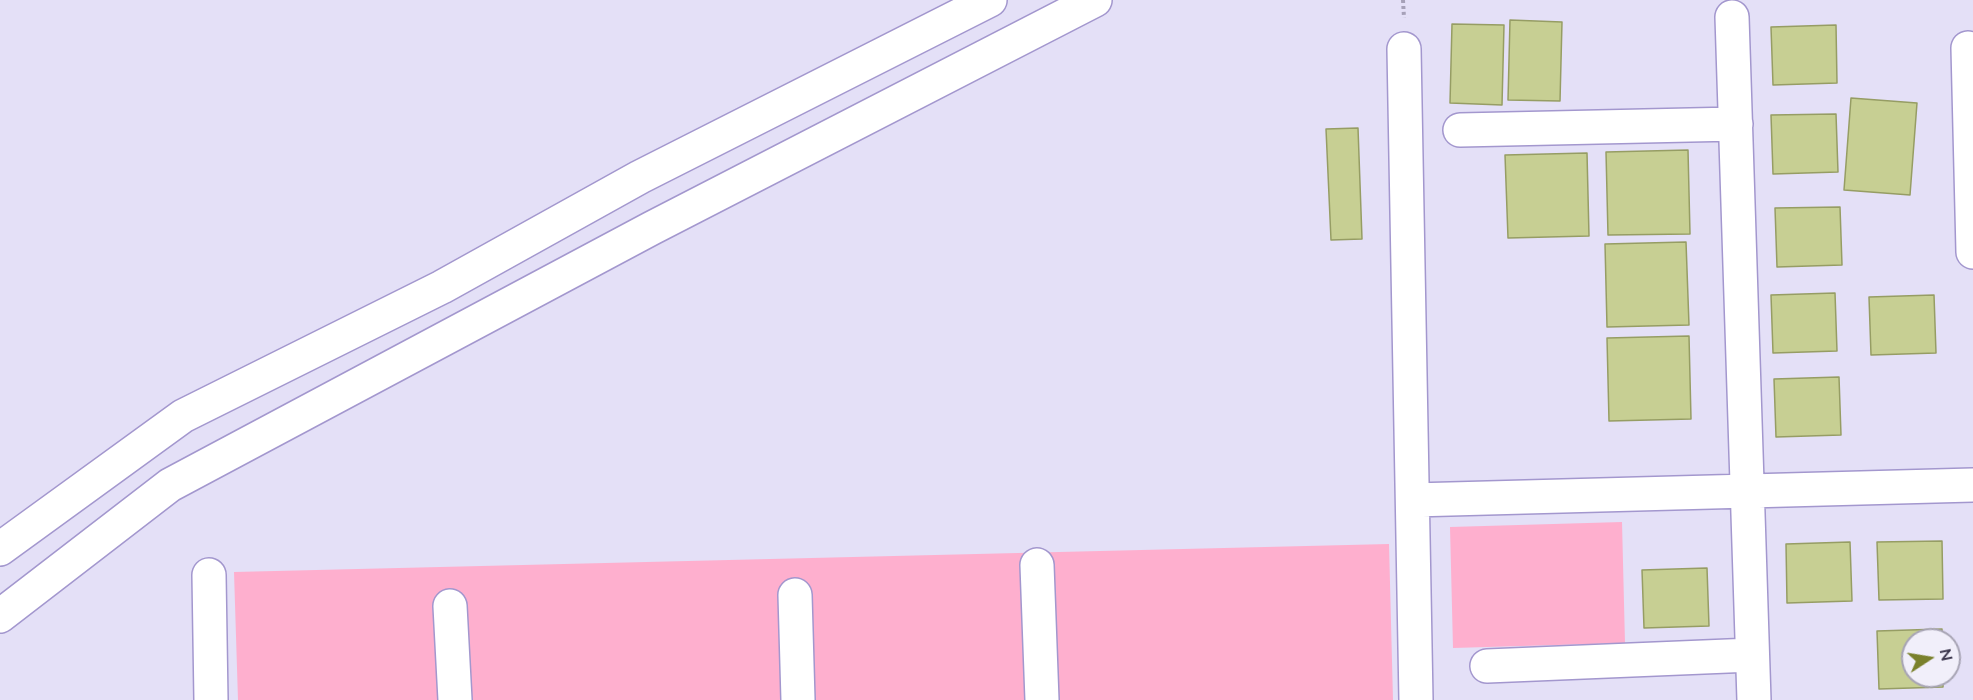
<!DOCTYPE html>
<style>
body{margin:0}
#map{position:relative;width:1973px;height:700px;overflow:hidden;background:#e4e0f7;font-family:Mulish,sans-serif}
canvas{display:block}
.north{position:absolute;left:1901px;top:628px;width:60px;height:60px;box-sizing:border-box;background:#f1effa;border:2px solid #a7a4b4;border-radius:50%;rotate:78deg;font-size:16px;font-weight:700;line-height:24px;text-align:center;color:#39344b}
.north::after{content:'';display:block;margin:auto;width:21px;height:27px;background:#7a812c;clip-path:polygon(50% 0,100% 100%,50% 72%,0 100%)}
</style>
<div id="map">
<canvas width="1973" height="700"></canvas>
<div class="north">N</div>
</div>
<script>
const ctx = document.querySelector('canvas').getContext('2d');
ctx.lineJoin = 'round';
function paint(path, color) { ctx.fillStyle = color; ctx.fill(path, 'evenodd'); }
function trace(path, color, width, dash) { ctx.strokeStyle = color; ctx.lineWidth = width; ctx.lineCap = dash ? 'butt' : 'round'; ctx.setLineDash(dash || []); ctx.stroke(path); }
paint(new Path2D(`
 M 1622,522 L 1625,643 L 1453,648 L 1450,527 Z
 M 1389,544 L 1393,700 L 238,700 L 234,572 Z`), '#feafce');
const building = new Path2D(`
 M 1510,20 L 1562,22 L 1560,101 L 1508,100 Z
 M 1452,24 L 1504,25 L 1502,105 L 1450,103 Z
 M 1836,25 L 1837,83 L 1773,85 L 1771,27 Z
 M 1851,98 L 1917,103 L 1910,195 L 1844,190 Z
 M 1836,114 L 1838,172 L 1773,174 L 1771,115 Z
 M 1358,128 L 1362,239 L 1331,240 L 1326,129 Z
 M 1688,150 L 1690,234 L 1608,235 L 1606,152 Z
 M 1587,153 L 1589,236 L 1508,238 L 1505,155 Z
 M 1840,207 L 1842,265 L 1777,267 L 1775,208 Z
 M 1686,242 L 1689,325 L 1607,327 L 1605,244 Z
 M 1835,293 L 1837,351 L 1773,353 L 1771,295 Z
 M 1934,295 L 1936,353 L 1871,355 L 1869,297 Z
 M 1689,336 L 1691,419 L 1609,421 L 1607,338 Z
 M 1839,377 L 1841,435 L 1776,437 L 1774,379 Z
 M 1942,541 L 1943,599 L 1879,600 L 1877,542 Z
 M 1850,542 L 1852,601 L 1787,603 L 1786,544 Z
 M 1707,568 L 1709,626 L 1644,628 L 1642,570 Z
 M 1942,629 L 1942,640 L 1913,640 L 1913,676 L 1943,676 L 1943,687 L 1879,689 L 1877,631 Z`);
paint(building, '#c7cf93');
trace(building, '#969d64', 1.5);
const street = new Path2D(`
 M 1732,17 L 1754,700
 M 1968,48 L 1973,252
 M 1404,49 L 1416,700
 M 1460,130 L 1736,124
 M 1413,500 L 1973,485
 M 0,549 L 183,416 L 442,287 L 640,177 L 990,0
 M 1037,565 L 1042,700
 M 209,575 L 211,700
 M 795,595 L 798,700
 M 450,606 L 455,700
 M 0,616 L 170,485 L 652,228 L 1095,0
 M 1487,666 L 1752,655`);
trace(street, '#a397ce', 36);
trace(new Path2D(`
 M 1403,0 L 1404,18`), '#a6a1b8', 4, [3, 3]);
trace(street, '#fff', 33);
</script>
